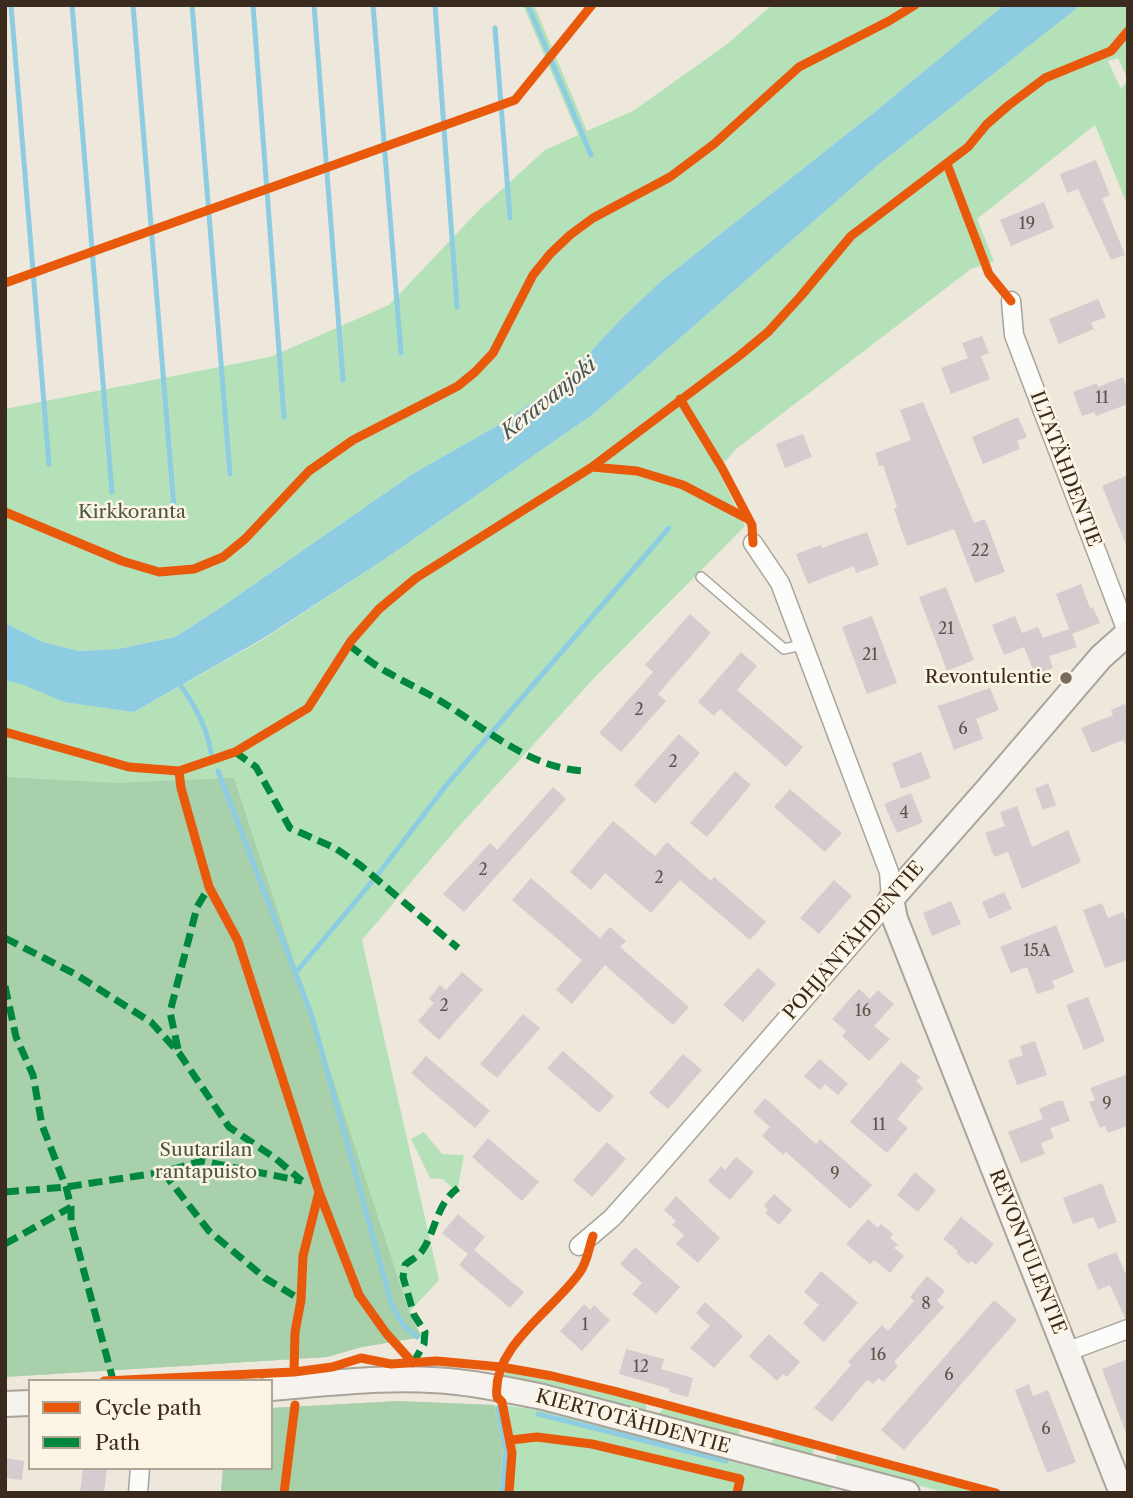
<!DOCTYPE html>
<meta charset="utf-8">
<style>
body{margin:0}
#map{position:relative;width:1133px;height:1498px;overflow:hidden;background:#ede8db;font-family:"Libre Caslon Text",serif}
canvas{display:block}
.frame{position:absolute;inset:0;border:7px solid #3b2a1e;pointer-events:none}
.legend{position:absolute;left:28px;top:1379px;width:245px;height:91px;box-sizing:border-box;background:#fcf5e5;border:2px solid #afa495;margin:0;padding:9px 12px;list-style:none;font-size:21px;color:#3b2a1e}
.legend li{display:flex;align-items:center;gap:14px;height:35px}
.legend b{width:35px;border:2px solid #afa495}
</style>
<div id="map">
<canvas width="1133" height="1498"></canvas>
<div class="frame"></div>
<ul class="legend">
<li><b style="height:9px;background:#e8590c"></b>Cycle path</li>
<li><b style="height:9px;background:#00873e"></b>Path</li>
</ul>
</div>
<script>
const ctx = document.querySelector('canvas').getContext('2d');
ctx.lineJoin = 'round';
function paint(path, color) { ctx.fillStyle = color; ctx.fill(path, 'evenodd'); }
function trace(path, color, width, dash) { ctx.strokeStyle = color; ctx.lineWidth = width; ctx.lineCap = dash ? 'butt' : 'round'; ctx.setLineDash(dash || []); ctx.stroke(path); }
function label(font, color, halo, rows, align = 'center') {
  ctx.font = font + ' "Libre Caslon Text",serif'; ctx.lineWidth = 5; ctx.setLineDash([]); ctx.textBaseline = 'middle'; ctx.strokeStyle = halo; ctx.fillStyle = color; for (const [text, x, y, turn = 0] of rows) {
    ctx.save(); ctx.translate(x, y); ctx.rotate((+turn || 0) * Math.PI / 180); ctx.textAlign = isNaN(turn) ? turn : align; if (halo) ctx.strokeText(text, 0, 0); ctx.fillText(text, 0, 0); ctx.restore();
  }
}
paint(new Path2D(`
 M 523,5 L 534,5 L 587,131 L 633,111 L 726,45 L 772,5 L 1004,5 L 877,110 L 661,281 L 621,319 L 564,380 L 507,420 L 414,473 L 220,608 L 175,637 L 118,649 L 79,651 L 43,642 L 5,623 L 5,409 L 270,357 L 389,305 L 477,212 L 545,150 L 578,135 Z
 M 1081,5 L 1128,5 L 1128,207 L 1095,125 L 977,219 L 994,261 L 971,269 L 736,449 L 718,470 L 745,526 L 595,677 L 452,834 L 362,940 L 439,1280 L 412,1309 L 410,1315 L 422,1337 L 362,1347 L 327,1357 L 5,1377 L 5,680 L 134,712 L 264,639 L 385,559 L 592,415 L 878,165 ZM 1118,58 L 1128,80 L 1121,89 L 1108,61 Z
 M 424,1132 L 442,1154 L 464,1155 L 458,1188 L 454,1190 L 443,1179 L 430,1178 L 411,1139 Z
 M 506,1370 L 644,1402 L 647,1407 L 643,1414 L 503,1378 Z
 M 398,1401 L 509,1406 L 552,1412 L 835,1485 L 828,1493 L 221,1493 L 223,1468 L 271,1468 L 271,1408 Z
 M 664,1408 L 737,1427 L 740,1432 L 735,1438 L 661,1419 L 659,1413 Z
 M 776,1437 L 814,1448 L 813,1455 L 810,1457 L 767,1446 Z
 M 837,1454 L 985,1493 L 947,1493 L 836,1464 L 834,1462 Z`), '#b5e1b9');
paint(new Path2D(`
 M 5,777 L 116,783 L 234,778 L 410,1315 L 422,1337 L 362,1347 L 327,1357 L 5,1377 Z
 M 398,1401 L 494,1405 L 503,1445 L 499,1493 L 221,1493 L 223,1468 L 271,1468 L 271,1408 Z`), '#a7d0ab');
paint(new Path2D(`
 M 1004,5 L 1081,5 L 878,165 L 592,415 L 385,559 L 264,638 L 134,712 L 64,702 L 24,685 L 5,680 L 5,623 L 43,642 L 79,651 L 118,649 L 175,637 L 220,608 L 414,473 L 507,420 L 564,380 L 621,319 L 661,281 L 877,110 Z`), '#8ecde1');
trace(new Path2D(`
 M 11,5 L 49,464
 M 72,5 L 112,492
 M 133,5 L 174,508
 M 192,5 L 230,474
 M 253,5 L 284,417
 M 314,5 L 343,380
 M 373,5 L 401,353
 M 435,5 L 457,307
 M 528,5 L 591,155
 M 495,28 L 510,218
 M 177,681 C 194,703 207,726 211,753
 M 218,771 L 312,1016 L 392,1306 L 404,1326 L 417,1337
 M 298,970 L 376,877 L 448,783 L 669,528
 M 498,1408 L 506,1450 L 502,1493
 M 538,1414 L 726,1461`), '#8ecde1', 5);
paint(new Path2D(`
 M 1096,160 L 1110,195 L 1102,198 L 1125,255 L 1111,260 L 1078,189 L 1067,193 L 1060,174 Z
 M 1044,202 L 1054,228 L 1011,246 L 1000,220 Z
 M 1098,299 L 1106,317 L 1091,323 L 1094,329 L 1059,344 L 1049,319 Z
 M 982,336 L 989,353 L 981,356 L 990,379 L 951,394 L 941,368 L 968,358 L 962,343 Z
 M 1123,377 L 1128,390 L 1128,404 L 1096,416 L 1094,412 L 1082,416 L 1073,392 L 1097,383 L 1098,387 Z
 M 923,402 L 974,523 L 985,519 L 1005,572 L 975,583 L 954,529 L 907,546 L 894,509 L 897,507 L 883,465 L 879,466 L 875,453 L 911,440 L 900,410 Z
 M 1018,417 L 1027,437 L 1017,441 L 1020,449 L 983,464 L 972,437 Z
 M 803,434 L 812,457 L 785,468 L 776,444 Z
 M 1128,475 L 1128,547 L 1127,547 L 1102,486 Z
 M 867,532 L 879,565 L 856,573 L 854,566 L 808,584 L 796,554 L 821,545 L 822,548 Z
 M 1081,584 L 1090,608 L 1093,607 L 1100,623 L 1072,634 L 1077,647 L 1049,656 L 1053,668 L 1035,675 L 1024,647 L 1004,655 L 992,625 L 1015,616 L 1022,633 L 1038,627 L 1043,638 L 1069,629 L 1056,594 Z
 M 946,587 L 974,660 L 947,671 L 919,597 Z
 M 690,614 L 711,633 L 658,694 L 666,701 L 621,752 L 599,733 L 653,672 L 645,665 Z
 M 872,616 L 897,683 L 867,694 L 842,627 Z
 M 741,652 L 757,666 L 737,690 L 803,747 L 786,767 L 720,709 L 714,716 L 698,702 Z
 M 990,688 L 999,710 L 976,719 L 983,739 L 954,750 L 938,706 Z
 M 1124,704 L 1128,709 L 1128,749 L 1123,740 L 1092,753 L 1081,728 L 1113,715 L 1111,710 Z
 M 679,734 L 700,753 L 655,804 L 634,785 Z
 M 921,752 L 931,778 L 901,789 L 892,763 Z
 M 735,771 L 751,785 L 707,837 L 690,823 Z
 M 1048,783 L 1056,805 L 1043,810 L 1035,789 Z
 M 553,787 L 566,799 L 464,912 L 443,894 L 490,843 L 497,850 Z
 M 790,789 L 842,833 L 825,852 L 774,807 Z
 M 911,793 L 923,822 L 897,833 L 884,804 Z
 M 1017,806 L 1032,847 L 1068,830 L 1081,862 L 1022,889 L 1008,852 L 994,857 L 985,833 L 1005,826 L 1000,812 Z
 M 613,821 L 655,856 L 667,842 L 711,881 L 714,877 L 766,922 L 750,940 L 680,880 L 651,913 L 605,873 L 591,890 L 570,872 Z
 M 531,878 L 600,938 L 610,927 L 626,941 L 620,947 L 689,1007 L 673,1025 L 605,965 L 572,1004 L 556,990 L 582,960 L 512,900 Z
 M 834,880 L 852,896 L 819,934 L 800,918 Z
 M 1004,892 L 1012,909 L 989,919 L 982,902 Z
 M 951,901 L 961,924 L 932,936 L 923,913 Z
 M 1102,903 L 1108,918 L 1123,912 L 1128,925 L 1128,960 L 1105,968 L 1083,910 Z
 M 1056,925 L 1074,972 L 1052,981 L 1055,988 L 1037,994 L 1027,967 L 1011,973 L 1000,947 Z
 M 758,968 L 776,984 L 743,1022 L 723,1005 Z
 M 462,972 L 483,990 L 439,1040 L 418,1021 L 434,1003 L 429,999 L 440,985 L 446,990 Z
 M 859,989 L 870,999 L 878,990 L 894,1004 L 874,1026 L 890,1039 L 869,1061 L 842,1036 L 846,1031 L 832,1019 Z
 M 1088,997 L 1105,1041 L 1084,1050 L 1066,1005 Z
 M 523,1014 L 540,1028 L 497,1078 L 480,1064 Z
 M 1035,1041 L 1047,1075 L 1017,1085 L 1008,1060 L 1023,1055 L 1020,1046 Z
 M 563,1051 L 614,1096 L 599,1113 L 547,1068 Z
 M 683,1054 L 702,1070 L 668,1109 L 649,1093 Z
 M 426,1056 L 490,1111 L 475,1128 L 411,1073 Z
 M 820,1059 L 848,1084 L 838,1095 L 825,1084 L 820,1090 L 804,1076 Z
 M 901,1062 L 920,1077 L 916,1081 L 923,1088 L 897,1119 L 908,1128 L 887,1153 L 850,1122 Z
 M 1128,1074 L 1128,1126 L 1108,1133 L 1105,1126 L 1100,1128 L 1089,1102 L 1095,1100 L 1090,1088 Z
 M 765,1098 L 816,1144 L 820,1139 L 872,1185 L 850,1209 L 786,1152 L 783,1155 L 762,1136 L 770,1127 L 753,1112 Z
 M 1057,1101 L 1063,1101 L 1070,1121 L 1050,1128 L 1054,1138 L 1041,1143 L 1045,1154 L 1021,1163 L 1008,1132 L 1043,1119 L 1039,1109 Z
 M 488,1138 L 539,1182 L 522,1201 L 472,1157 Z
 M 607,1142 L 626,1159 L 592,1197 L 573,1180 Z
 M 736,1157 L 754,1172 L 730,1200 L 708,1181 L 721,1166 L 725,1170 Z
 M 915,1172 L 936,1190 L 918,1212 L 897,1195 Z
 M 1102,1183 L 1117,1222 L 1098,1229 L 1093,1217 L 1073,1224 L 1063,1198 Z
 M 774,1194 L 792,1210 L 779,1225 L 765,1213 L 768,1210 L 764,1206 Z
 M 676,1196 L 720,1238 L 698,1263 L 676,1244 L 684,1235 L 672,1225 L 676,1221 L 664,1210 Z
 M 458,1214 L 485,1237 L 474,1250 L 524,1292 L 510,1308 L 459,1265 L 468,1254 L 442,1233 Z
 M 961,1217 L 994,1244 L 976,1265 L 971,1261 L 969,1264 L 956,1253 L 958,1251 L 943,1239 Z
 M 868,1219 L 878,1228 L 881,1224 L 893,1234 L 890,1238 L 898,1245 L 894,1248 L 904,1256 L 890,1273 L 874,1260 L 870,1264 L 846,1244 Z
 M 635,1247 L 680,1287 L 656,1314 L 632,1294 L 642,1283 L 620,1264 Z
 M 1116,1252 L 1128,1279 L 1128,1318 L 1125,1318 L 1110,1285 L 1098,1290 L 1087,1264 Z
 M 821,1271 L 858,1303 L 824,1342 L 803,1323 L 819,1305 L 804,1292 Z
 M 927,1276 L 945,1291 L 937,1301 L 944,1307 L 894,1362 L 898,1366 L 883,1382 L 879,1378 L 873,1384 L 867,1380 L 832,1422 L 814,1408 L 851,1365 L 848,1362 L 882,1325 L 888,1331 L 914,1301 L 910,1297 Z
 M 994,1300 L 1017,1320 L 904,1450 L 881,1430 Z
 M 705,1302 L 743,1336 L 714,1368 L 690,1348 L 710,1326 L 696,1313 Z
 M 584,1304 L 590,1310 L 594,1305 L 610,1320 L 582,1351 L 560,1331 Z
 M 769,1334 L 800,1362 L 787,1377 L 783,1374 L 777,1381 L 749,1356 Z
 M 626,1349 L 664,1359 L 661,1369 L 693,1378 L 688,1397 L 669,1392 L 670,1389 L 619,1374 Z
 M 1128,1359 L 1128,1433 L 1126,1433 L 1102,1369 Z
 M 1029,1384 L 1033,1396 L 1048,1390 L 1076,1462 L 1047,1473 L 1015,1390 Z
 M 5,1458 L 24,1461 L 22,1480 L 5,1478 Z
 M 83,1468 L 107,1468 L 104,1493 L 80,1493 Z`), '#d4ccce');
const lane = new Path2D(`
 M 701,577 L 784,649 L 802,645`);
const street = new Path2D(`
 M 1011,301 L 1014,335 L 1128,634
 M 579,1246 L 612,1218 L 655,1170 L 891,899 L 889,872 L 780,583 L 753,543
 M 1066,1352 L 1128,1329
 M 138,1493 L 140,1468`);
const secondary = new Path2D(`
 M 271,1388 C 332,1383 396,1375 457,1382 C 485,1385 514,1391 543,1397 L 907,1493
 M 5,1404 L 30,1403
 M 1122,1493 L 895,919 L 891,899 L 988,789 L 1101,657 L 1128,633`);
trace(lane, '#a9a49b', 12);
trace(street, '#a9a49b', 21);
trace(secondary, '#a9a49b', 28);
trace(lane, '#fcfcfa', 9);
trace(street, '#fcfcfa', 18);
trace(secondary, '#f6f3ef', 24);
trace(new Path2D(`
 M 349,645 C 362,655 375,666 389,673 C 406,683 424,691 442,702 C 487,729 531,770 587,771
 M 235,752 L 256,767 L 290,828 L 335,848 L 360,865 L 458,948
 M 5,938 L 75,974 L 151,1022 L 179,1053 L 229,1127 L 275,1158 L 302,1181
 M 5,986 L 16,1037 L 33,1075 L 42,1125 L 66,1187 L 71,1207 L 71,1223 L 113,1380
 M 178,1049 L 170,1012 L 197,907 L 209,887
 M 163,1172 L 209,1231 L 265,1278 L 301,1300
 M 5,1192 L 66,1187 L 163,1172 L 202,1161 L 302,1181
 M 5,1244 L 71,1207
 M 413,1363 L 424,1344 L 425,1332 L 414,1315 L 403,1277 L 405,1265 C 410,1260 418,1257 422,1251 C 436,1231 436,1204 458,1188`), '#00873e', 7, [14, 7]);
trace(new Path2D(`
 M 947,164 L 989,274 L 1011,301
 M 5,283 L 515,100 L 592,5
 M 680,399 L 722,468 L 752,525 L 753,543
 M 592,467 L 637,471 L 683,485 L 746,518
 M 5,512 L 122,561 L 159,572 L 194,569 L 223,557 L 245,539 L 309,471 L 353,440 L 458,386 L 475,372 L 493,353 L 533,275 L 550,254 L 570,235 L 593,218 L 670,177 L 714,144 L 799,67 L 889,21 L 915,5
 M 5,732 L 129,767 L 179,771 L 235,752 L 308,708 L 351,641 L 379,609 L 416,578 L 592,467 L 739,356 L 768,332 L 800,297 L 851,236 L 968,147 L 987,124 L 1009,105 L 1045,78 L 1111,51 L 1128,31
 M 179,771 L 181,788 L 209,887 L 238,941 L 319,1192 L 303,1256 L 301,1300 L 295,1332 L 294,1372
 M 319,1192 L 359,1295 L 386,1333 L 413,1363
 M 104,1381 L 294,1372 L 332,1367 L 361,1358 L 391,1364 L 437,1361 L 501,1367 L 552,1376 L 614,1391 L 996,1493
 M 511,1440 L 537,1437 L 592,1444 L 740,1479 L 737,1493
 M 284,1493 L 295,1405
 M 509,1493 L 512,1453 L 502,1402 L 497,1397 C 491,1347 554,1310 580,1272 C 587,1263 589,1247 593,1236`), '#e8590c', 9);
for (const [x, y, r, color] of [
 [1066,678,7,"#796c60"]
]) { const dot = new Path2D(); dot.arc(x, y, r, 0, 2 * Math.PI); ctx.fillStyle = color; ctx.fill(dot); trace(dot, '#fcf5e5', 2.5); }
label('16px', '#61524a', null, [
 ["19",1027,224],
 ["11",1102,398],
 ["22",980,551],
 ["21",946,629],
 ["21",870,655],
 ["2",639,710],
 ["6",963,729],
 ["2",673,762],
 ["4",904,813],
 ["2",483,870],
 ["2",659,878],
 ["15A",1037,951],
 ["2",444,1006],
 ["16",863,1011],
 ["9",1107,1104],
 ["11",879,1125],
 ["9",835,1174],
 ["8",926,1304],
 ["1",585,1325],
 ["16",878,1355],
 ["12",641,1367],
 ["6",949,1375],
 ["6",1046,1429]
]);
label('19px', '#3b2a1e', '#fcf5e5', [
 ["ILTATÄHDENTIE",1065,469,69],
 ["POHJANTÄHDENTIE",854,941,-49],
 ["REVONTULENTIE",1027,1252,68],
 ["KIERTOTÄHDENTIE",633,1422,15]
]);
label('19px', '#4e563e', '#fcf5e5', [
 ["Kirkkoranta",132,513],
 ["Suutarilan",206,1151],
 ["rantapuisto",206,1173]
]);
label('19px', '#3b2a1e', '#fcf5e5', [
 ["Revontulentie",1052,678]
], 'right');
label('italic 21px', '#485759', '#fcf5e5', [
 ["Keravanjoki",549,399,-39]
]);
</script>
